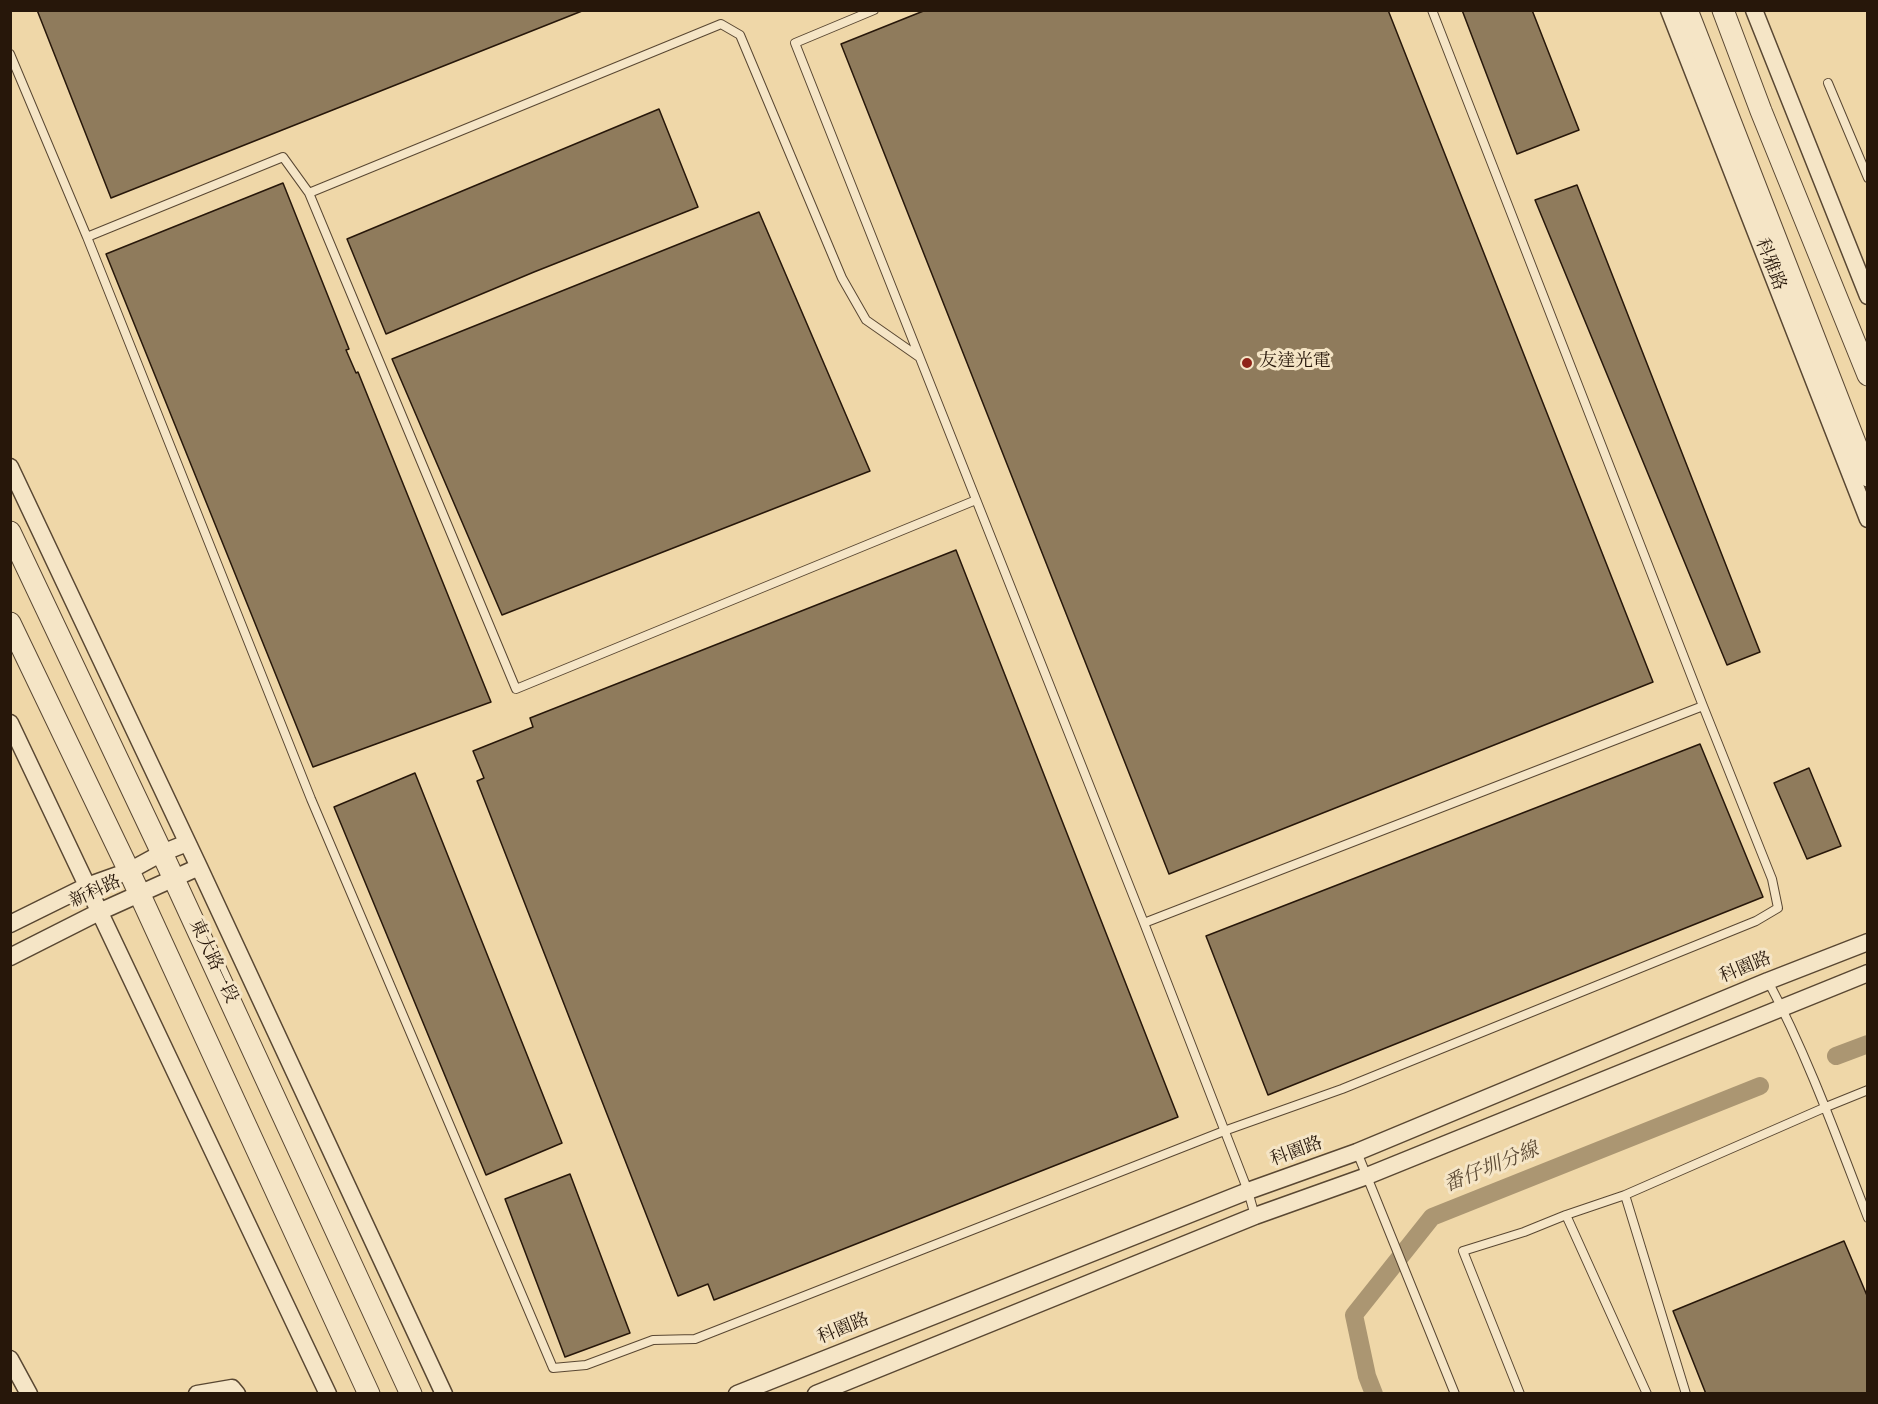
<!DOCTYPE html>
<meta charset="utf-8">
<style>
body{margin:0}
#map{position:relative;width:1878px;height:1404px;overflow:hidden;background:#efd7a8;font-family:Vollkorn,serif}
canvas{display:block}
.frame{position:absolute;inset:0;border:12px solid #27170a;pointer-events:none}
</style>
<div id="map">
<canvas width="1878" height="1404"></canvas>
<div class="frame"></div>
</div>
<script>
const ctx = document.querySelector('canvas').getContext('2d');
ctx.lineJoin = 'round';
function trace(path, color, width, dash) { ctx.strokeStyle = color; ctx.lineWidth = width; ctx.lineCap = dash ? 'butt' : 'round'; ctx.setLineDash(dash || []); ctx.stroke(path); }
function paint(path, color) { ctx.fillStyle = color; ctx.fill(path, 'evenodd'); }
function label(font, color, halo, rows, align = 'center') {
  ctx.font = font + ' Vollkorn,"Noto Serif TC",serif'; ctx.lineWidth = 6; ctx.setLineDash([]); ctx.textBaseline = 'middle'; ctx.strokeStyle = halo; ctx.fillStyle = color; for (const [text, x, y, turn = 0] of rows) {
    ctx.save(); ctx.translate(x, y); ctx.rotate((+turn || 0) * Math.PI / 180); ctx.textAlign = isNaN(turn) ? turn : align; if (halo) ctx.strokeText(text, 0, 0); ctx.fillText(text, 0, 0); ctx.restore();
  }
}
trace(new Path2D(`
 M 1836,1056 L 1868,1044
 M 1374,1394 L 1367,1376 L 1354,1315 L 1432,1217 L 1760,1086`), '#ab9672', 18);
const building = new Path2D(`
 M 37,10 L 582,10 L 582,11 L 111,198 Z
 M 926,10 L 1388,10 L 1653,682 L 1169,874 L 841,44 Z
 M 1462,10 L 1532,10 L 1579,130 L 1517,154 Z
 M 659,109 L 698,207 L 534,272 L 386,334 L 347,239 Z
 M 283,183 L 349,349 L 346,350 L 356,373 L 358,372 L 491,702 L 313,767 L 106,254 Z
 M 1577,185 L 1760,652 L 1727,665 L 1535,200 Z
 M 759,212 L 870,471 L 502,615 L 392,359 Z
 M 956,550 L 1178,1117 L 714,1300 L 708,1284 L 678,1296 L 477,781 L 484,778 L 473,751 L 533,727 L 530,718 Z
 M 1700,744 L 1763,897 L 1268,1095 L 1206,936 Z
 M 1809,768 L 1841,846 L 1807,859 L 1774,783 Z
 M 415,773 L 562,1143 L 486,1175 L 334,807 Z
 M 570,1174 L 630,1333 L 565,1357 L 505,1199 Z
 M 1844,1241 L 1868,1298 L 1868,1394 L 1706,1394 L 1673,1311 Z`);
paint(building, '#8f7b5c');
trace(building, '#27170a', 1.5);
const service = new Path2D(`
 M 874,10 L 795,43 L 1144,923
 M 10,54 L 87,237 L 283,157 L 309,193
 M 1828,83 L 1868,178
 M 87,237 L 311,799 L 553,1368 L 586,1365 L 653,1340 L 695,1339 L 1224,1131 L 1342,1089 L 1756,921 L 1778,908 L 1772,879 L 1703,706 L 1432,10
 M 919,357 L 866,320 L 842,278 L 740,35 L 721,24 L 309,193 L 516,689 L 976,500
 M 1768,981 C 1808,1057 1837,1138 1868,1218
 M 1357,1152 L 1455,1394
 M 1625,1195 L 1826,1107 L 1868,1090
 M 1566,1215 L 1625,1195 L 1686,1394
 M 1255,1216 L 1248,1191 L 1144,923 L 1703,706
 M 1520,1394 L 1463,1251 L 1524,1232 L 1566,1215 L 1647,1394`);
const minor = new Path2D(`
 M 1669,10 L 1868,519
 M 1754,10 L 1868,296
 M 10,467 L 199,867 L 444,1394
 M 10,723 L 328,1394
 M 10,924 L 87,886 L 129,871 L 162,853 L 187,843
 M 10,957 L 99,912 L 199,867
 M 10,1359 L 29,1394
 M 197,1394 L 232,1388 L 237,1394
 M 737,1394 L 1248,1191 L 1357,1152 L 1768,981 L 1868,942
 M 816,1394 L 1255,1216 L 1367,1176 L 1868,973`);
const tertiary = new Path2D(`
 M 1687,10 L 1868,476
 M 1723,10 L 1761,111 L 1868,375
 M 10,532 L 162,853 L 411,1394
 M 10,623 L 129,871 L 369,1394`);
trace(service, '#594732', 10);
trace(minor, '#594732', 19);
trace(tertiary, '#594732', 23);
trace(service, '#f5e5c6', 8);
trace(minor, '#f5e5c6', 16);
trace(tertiary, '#f5e5c6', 21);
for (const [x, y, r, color] of [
 [1247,363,6,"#8f2418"]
]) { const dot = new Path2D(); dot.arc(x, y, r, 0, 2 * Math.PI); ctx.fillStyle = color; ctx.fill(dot); trace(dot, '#f5e5c6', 2); }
label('18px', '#27170a', '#f5e5c6', [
 ["科雅路",1769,265,69],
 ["新科路",96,893,-24],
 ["東大路一段",212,962,65],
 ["科園路",1746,969,-22],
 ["科園路",1297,1153,-20],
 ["科園路",844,1330,-22]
]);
label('18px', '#27170a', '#f5e5c6', [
 ["友達光電",1259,363]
], 'left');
label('italic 20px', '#5c4a34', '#f5e5c6', [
 ["番仔圳分線",1492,1169,-22]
]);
</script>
